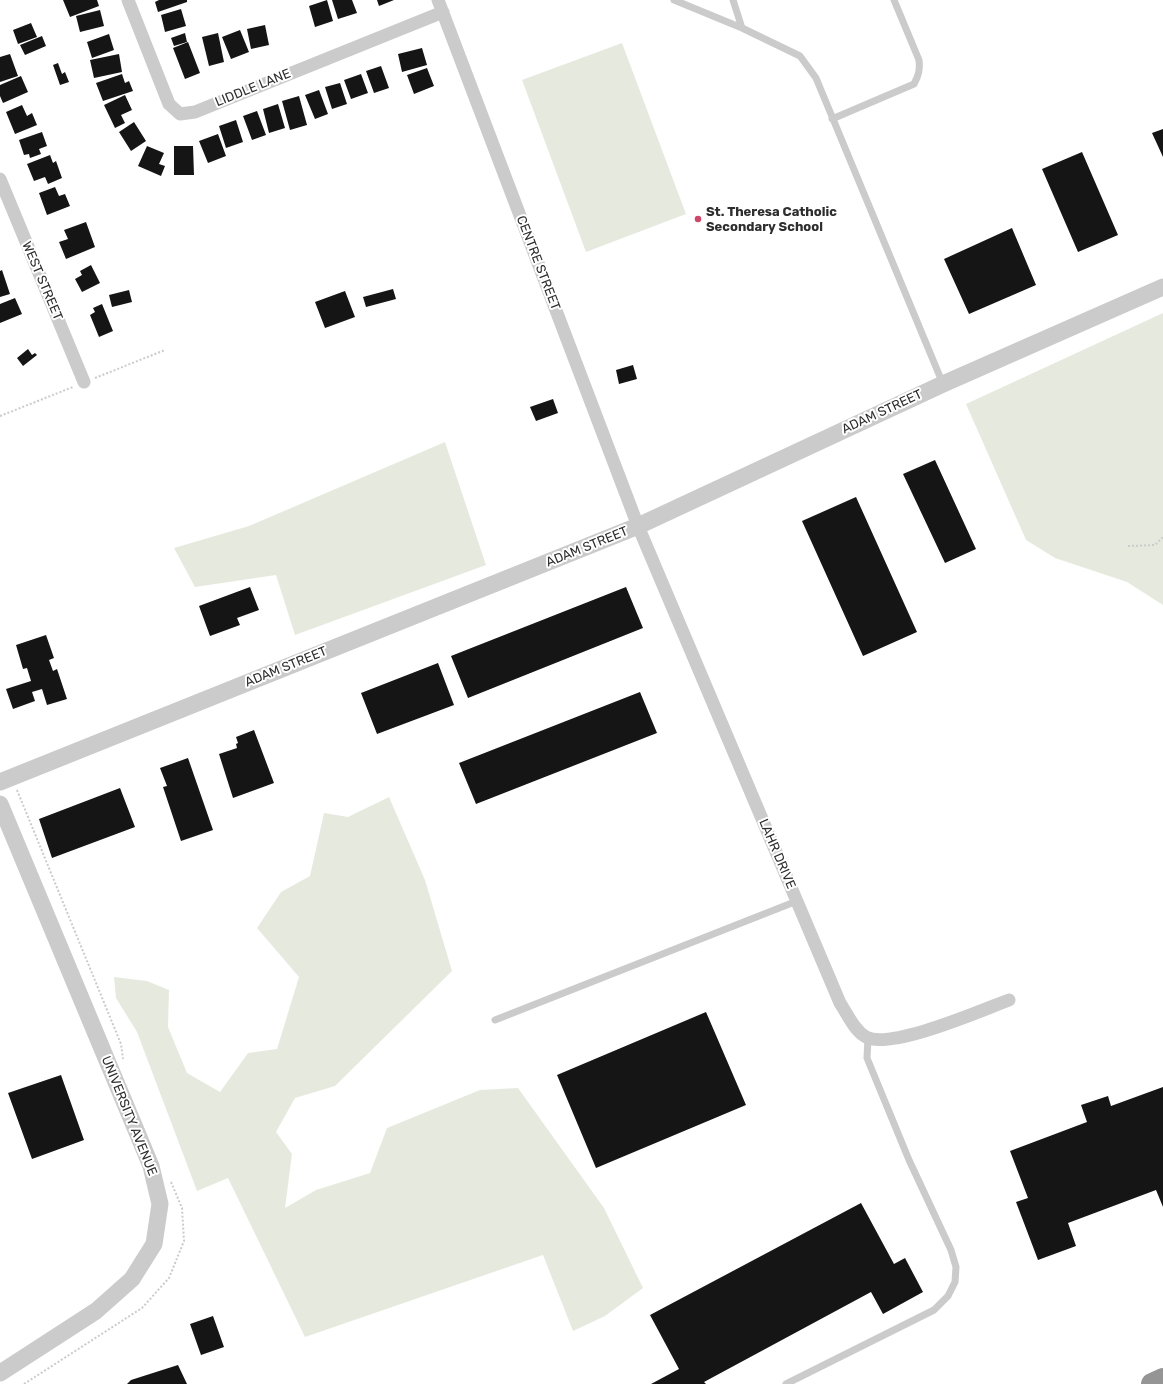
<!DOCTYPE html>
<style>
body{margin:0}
canvas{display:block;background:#fff}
</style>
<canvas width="1163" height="1384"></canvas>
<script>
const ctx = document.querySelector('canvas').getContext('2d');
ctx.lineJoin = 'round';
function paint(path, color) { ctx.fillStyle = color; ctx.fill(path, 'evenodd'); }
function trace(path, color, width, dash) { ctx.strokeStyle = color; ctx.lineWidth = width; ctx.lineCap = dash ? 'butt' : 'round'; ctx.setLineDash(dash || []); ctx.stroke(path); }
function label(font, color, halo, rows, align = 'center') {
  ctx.font = font + ' Rubik,sans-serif'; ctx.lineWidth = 4; ctx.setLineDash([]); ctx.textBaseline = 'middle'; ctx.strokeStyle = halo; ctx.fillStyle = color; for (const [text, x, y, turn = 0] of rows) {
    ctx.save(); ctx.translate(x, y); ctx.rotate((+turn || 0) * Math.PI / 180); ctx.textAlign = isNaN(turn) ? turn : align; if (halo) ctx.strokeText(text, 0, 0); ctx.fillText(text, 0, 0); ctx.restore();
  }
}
paint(new Path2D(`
 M 622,43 L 686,214 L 586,252 L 522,80 Z
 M 1163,313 L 1163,605 L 1127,582 L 1055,558 L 1026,540 L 966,404 Z
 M 445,442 L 486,565 L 295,635 L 276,575 L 195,587 L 174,548 L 249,526 Z
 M 389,797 L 425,880 L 452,971 L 335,1086 L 295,1098 L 276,1132 L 292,1154 L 285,1208 L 316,1190 L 370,1173 L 387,1128 L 480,1090 L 518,1088 L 604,1208 L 643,1288 L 605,1316 L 573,1331 L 543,1255 L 305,1337 L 228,1178 L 197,1191 L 137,1032 L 116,998 L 114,977 L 147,981 L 169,990 L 168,1027 L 187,1073 L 220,1092 L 248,1053 L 277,1049 L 299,977 L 257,928 L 281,892 L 310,876 L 324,813 L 348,817 Z`), '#e6eade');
paint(new Path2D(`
 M 63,0 L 97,0 L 99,6 L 70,17 Z
 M 159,0 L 187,0 L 187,2 L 158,12 L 155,2 Z
 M 327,0 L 333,21 L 315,27 L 309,6 Z
 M 332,0 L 352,0 L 357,13 L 338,19 Z
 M 377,0 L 394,0 L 379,6 Z
 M 181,9 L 186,26 L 165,32 L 161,15 Z
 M 100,10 L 104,26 L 80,32 L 76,16 Z
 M 31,23 L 37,37 L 18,44 L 13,30 Z
 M 265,25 L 269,45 L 251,49 L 247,29 Z
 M 240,30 L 249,52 L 231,59 L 222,37 Z
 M 185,33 L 187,42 L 174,46 L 171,38 Z
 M 218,33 L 224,62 L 209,66 L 202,37 Z
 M 109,34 L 114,50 L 92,58 L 87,42 Z
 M 42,36 L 46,46 L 25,55 L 20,45 Z
 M 188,42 L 200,73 L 185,79 L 173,48 Z
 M 422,48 L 427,65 L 402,72 L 398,54 Z
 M 10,54 L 18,76 L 0,82 L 0,57 Z
 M 119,54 L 122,72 L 94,78 L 90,60 Z
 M 58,63 L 62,74 L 65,72 L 69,82 L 60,85 L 53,65 Z
 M 381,66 L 389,88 L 374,93 L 366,71 Z
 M 427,68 L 434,86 L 414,94 L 407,75 Z
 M 122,74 L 125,83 L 129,81 L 133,91 L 103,101 L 96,83 Z
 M 361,74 L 368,93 L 351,99 L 344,80 Z
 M 21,76 L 28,92 L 3,103 L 0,96 L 0,85 Z
 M 340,83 L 347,104 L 332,109 L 325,87 Z
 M 319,90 L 328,114 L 315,119 L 305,95 Z
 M 125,95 L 132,110 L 121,115 L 125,123 L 115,128 L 104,105 Z
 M 299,96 L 307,125 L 290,130 L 282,101 Z
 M 278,104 L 285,128 L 269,133 L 263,109 Z
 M 22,105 L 27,116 L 32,113 L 37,125 L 15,134 L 6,112 Z
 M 257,111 L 266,135 L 252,140 L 243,116 Z
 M 236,120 L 243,142 L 226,148 L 219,126 Z
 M 134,122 L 146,141 L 131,151 L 119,132 Z
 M 1163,129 L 1163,157 L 1152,133 Z
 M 42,132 L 47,146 L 39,149 L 41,154 L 30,158 L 29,154 L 24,155 L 19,140 Z
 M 218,134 L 226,156 L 208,163 L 199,141 Z
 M 147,146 L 164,153 L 159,164 L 165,166 L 161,176 L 138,166 Z
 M 174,146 L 193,146 L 194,175 L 174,175 Z
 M 1082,152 L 1118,235 L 1078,252 L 1042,169 Z
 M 50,155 L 53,163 L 56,161 L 62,178 L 48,184 L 45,177 L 34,181 L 27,164 Z
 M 55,187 L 59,196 L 65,194 L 70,206 L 47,215 L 39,193 Z
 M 86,222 L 95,247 L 66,259 L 59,242 L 68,239 L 64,230 Z
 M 1012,228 L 1036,285 L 969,314 L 944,259 Z
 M 91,265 L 100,283 L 82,292 L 75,279 L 82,275 L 80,271 Z
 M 2,270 L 10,294 L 0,297 L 0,271 Z
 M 393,289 L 396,299 L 366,307 L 363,297 Z
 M 129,290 L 132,302 L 112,307 L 109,295 Z
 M 345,291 L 355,317 L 325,328 L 315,302 Z
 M 15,298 L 22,314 L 0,323 L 0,304 Z
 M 102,304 L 113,331 L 99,337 L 90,315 L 95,312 L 93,308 Z
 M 28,349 L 32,355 L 35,353 L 37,355 L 23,366 L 17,358 Z
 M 633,365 L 637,379 L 619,384 L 616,370 Z
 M 553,399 L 558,413 L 536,421 L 530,407 Z
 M 935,460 L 976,549 L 945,563 L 903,474 Z
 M 856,497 L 917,632 L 863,656 L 802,521 Z
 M 250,587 L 259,610 L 237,618 L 240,625 L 210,636 L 199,606 Z
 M 626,587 L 643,628 L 468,698 L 451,656 Z
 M 46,635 L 54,658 L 49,660 L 53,671 L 57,669 L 67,699 L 47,705 L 42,689 L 32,692 L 35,701 L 13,709 L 6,689 L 31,681 L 27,668 L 23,669 L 16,645 Z
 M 438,663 L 454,705 L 377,734 L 361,693 Z
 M 640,692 L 657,733 L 476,804 L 459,763 Z
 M 254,730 L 274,783 L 233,798 L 219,754 L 237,748 L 236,744 L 238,743 L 236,737 Z
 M 188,758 L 213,830 L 181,841 L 163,787 L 167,786 L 160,768 Z
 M 120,788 L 135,827 L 52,858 L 39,819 Z
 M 706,1012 L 746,1105 L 596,1168 L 557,1075 Z
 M 61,1075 L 84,1140 L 32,1159 L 8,1093 Z
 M 1163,1087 L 1163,1207 L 1156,1190 L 1068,1223 L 1076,1246 L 1038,1260 L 1016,1202 L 1028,1198 L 1010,1151 L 1087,1122 L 1081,1105 L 1108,1096 L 1111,1106 Z
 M 861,1203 L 894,1264 L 905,1258 L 923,1292 L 883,1314 L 871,1292 L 704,1382 L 706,1384 L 651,1384 L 679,1369 L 650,1315 Z
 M 213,1316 L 224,1347 L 201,1355 L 190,1324 Z
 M 178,1365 L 187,1384 L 127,1384 L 131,1380 Z`), '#151515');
trace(new Path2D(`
 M 95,378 L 165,350
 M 0,416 L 73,387
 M 1128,546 L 1155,545 L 1163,537
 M 17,790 L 121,1044 L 123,1059
 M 24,1384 L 142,1308 L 169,1278 L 184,1241 L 182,1208 L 171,1182`), '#cbcbcb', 2, [2, 2]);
trace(new Path2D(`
 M 674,0 L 742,28 L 733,0
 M 742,28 L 800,56 L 816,78 L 943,384
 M 832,119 L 914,84 C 919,75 920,69 919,60 L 894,0
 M 495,1020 L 797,901
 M 786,1384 L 934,1310 L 948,1296 L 955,1282 L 956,1267 L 951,1250 L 909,1160 L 867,1058 L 868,1038`), '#cbcbcb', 7);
trace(new Path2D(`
 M 128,0 L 169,104 L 180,114 L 195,112 L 443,12
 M 438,0 L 638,526 L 840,1003 C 848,1015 854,1030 866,1037 C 891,1050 982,1010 1009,1000
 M 0,179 L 84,382`), '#cbcbcb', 13);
trace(new Path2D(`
 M 0,782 L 638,526 L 943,384 L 1163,287
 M 0,804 L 151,1166 L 160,1204 L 154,1244 L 132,1279 L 96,1311 L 0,1373`), '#cbcbcb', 17);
trace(new Path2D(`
 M 1152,1384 L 1163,1379`), '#959595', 22);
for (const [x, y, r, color] of [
 [698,219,4,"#cf466a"]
]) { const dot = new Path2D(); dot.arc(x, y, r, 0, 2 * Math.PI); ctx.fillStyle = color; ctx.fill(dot); trace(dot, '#fff', 1.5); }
label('13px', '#2e2e2e', '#fff', [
 ["LIDDLE LANE",253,88,-22],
 ["CENTRE STREET",538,263,69],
 ["WEST STREET",42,281,67],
 ["ADAM STREET",882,412,-25],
 ["ADAM STREET",587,547,-22],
 ["ADAM STREET",286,667,-22],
 ["LAHR DRIVE",777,854,67],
 ["UNIVERSITY AVENUE",129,1116,68]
]);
label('bold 13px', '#2e2e2e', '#fff', [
 ["St. Theresa Catholic",706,212],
 ["Secondary School",706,227]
], 'left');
</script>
